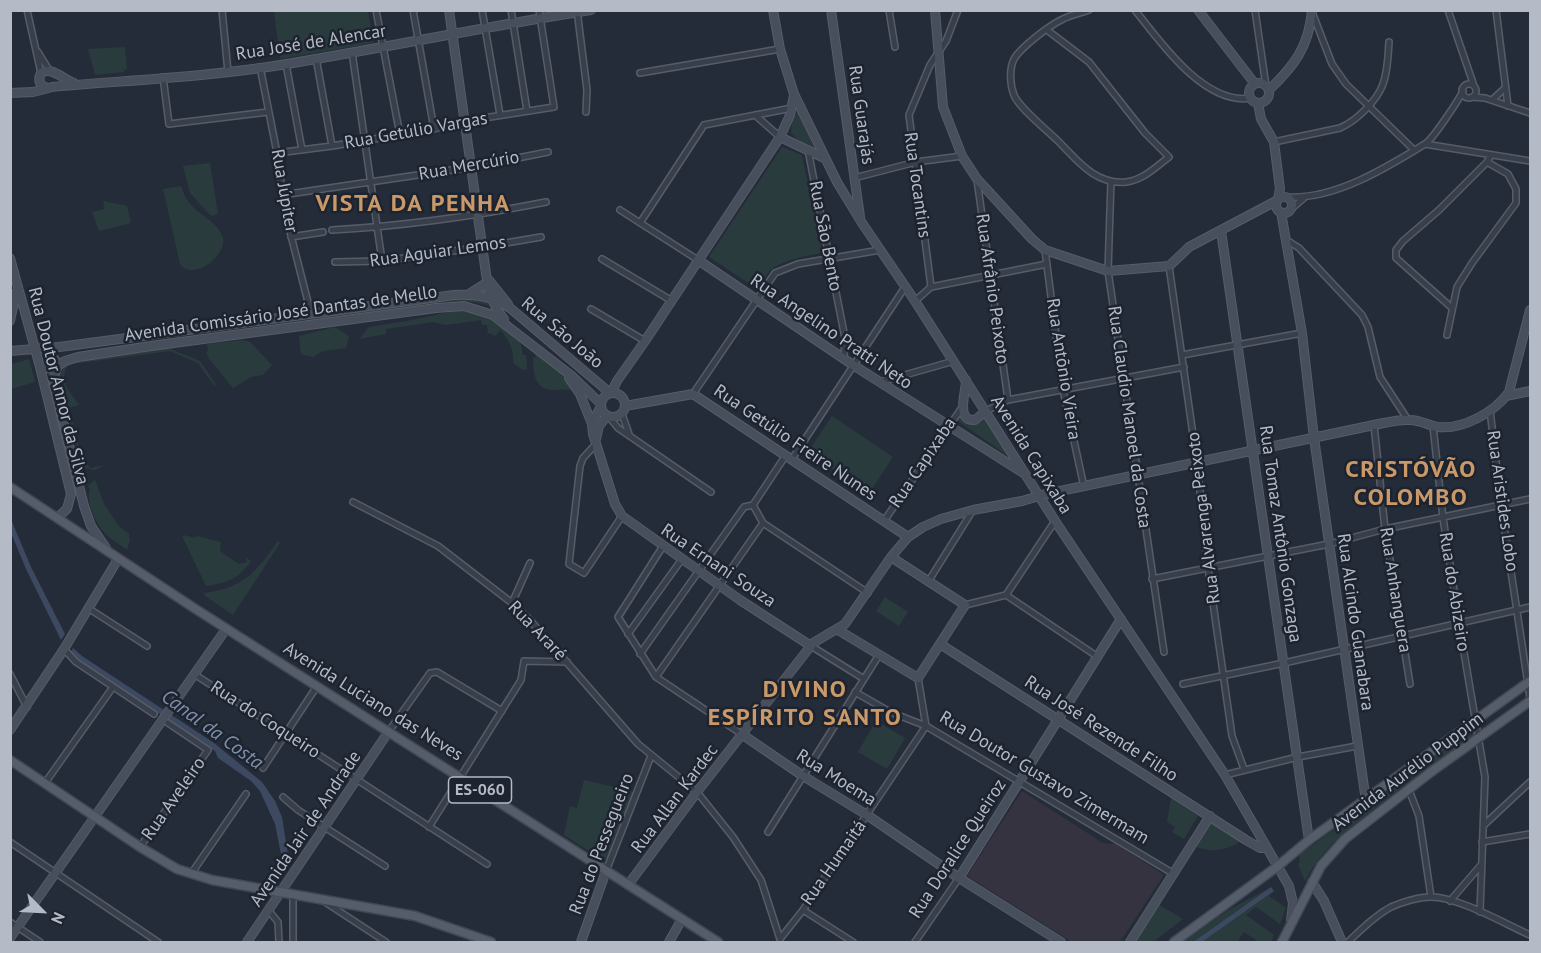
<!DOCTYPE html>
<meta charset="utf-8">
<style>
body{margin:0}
#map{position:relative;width:1541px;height:953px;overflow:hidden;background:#252c39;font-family:"PT Sans",sans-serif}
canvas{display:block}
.frame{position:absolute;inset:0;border:12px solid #b4bac6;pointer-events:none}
.north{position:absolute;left:12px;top:881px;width:60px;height:60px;-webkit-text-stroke:4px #1d242f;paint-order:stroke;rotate:114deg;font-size:16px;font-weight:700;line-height:24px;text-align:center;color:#b4bac6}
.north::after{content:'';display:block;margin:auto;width:21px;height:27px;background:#b4bac6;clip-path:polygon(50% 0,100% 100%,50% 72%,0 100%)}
</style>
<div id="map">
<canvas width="1541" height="953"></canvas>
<div class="frame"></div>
<div class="north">N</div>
</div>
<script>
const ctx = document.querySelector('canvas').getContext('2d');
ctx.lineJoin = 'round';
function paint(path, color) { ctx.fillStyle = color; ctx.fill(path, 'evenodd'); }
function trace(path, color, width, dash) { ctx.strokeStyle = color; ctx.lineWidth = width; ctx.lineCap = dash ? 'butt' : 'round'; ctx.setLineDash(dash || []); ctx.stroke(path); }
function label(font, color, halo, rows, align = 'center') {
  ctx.font = font + ' "PT Sans",sans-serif'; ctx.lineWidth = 5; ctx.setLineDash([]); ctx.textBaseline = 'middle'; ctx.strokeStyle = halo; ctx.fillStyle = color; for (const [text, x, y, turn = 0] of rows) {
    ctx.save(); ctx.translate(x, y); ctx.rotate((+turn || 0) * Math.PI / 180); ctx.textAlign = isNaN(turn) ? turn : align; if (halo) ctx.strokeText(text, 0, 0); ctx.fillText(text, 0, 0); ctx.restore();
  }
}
paint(new Path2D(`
 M 1022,791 L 1103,843 L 1116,844 L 1164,875 L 1120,942 L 1072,942 L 967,876 Z`), '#35333f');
paint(new Path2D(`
 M 274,11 L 368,11 L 373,43 L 280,59 Z
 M 125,47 L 127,69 L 124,70 L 124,72 L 95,75 L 88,49 Z
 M 798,111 L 814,148 L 799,141 L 791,133 L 792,121 Z
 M 782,147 L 802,155 L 822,253 C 806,256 779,260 768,273 C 764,277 762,285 759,290 L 709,257 Z
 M 210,163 L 218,214 L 211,216 L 190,193 L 183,166 Z
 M 181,186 C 189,215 214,216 222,235 C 231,253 193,283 180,264 L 163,189 Z
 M 103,201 L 127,206 L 131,223 L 99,231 L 92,212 L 105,209 Z
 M 456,298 C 469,299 484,299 493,307 C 458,295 428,305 392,310 C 365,315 337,317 309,320 L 316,317 L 390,309 Z
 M 458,310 C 487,313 498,323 520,340 L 523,355 L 526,355 L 527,369 L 523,370 L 513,363 C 514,350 509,339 500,330 L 496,336 L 488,333 L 487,325 L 482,325 L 481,320 L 446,325 L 433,322 L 386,329 L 386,334 L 359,339 L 369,327 L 407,321 Z
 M 335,327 L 349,336 L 346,348 L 323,351 L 313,357 L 301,354 L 299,336 Z
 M 242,340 L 250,342 L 272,365 L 263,375 L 251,377 L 233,388 L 209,359 L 206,352 L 208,351 L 207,344 Z
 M 168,348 L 200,361 L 217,386 L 213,384 L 198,363 L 170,351 L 72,364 L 66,368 C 60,383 71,393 79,405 L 69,408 L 80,452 L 90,468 L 104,465 L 95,470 L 84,468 L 80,460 L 59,378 L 64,366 L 74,362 Z
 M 535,353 C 549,358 569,376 571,390 C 564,389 558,390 551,390 C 534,388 533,371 533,358 L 536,357 Z
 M 29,359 L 35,382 L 11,389 L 11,364 Z
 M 832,416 L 893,457 L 869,493 L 808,452 Z
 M 960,418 L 970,424 L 980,423 L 986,418 L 1011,458 L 958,421 Z
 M 95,480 L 104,504 L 118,525 L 129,534 L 130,540 L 127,550 C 121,545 113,541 108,536 C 97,527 85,502 90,489 L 88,486 Z
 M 184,535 L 194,538 L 197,536 L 221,542 L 220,551 L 239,564 L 247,562 L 246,557 L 251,561 C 239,579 227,583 206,586 L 182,536 Z
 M 278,541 L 280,543 L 233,615 L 205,596 L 204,593 C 244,588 256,572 278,541 Z
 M 885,597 L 908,612 L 899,626 L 876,611 Z
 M 876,721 L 905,738 L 887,769 L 858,752 Z
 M 1475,728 L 1477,734 C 1444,757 1411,780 1379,805 C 1350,828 1322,848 1305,881 L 1298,864 L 1300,862 L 1299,855 Z
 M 584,780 L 635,792 L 609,857 L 603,860 L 564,835 L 570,806 L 577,808 Z
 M 1171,798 L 1198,816 L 1184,839 L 1172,832 L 1175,827 L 1167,822 Z
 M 1210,822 L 1241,841 C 1226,851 1211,853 1194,846 Z
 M 1271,887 L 1193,942 L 1183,942 L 1227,911 Z
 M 1277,889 L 1269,896 L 1286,908 L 1280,924 L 1256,907 L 1246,915 L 1274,935 L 1271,942 L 1254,942 L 1256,940 L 1244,932 L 1237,942 L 1202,942 Z
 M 1156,903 L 1183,919 L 1153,942 L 1132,942 Z`), '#2a3b3d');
paint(new Path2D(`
 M 10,517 L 31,567 L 65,634 L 61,640 L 26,569 L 11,533 Z
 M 73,648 L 82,656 L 214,743 L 262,782 L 275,801 L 282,817 L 290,868 L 284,869 L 275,824 L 260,791 L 251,781 L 218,758 L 215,751 L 79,660 L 70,653 Z
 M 1271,887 L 1274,891 L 1202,942 L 1193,942 Z`), '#3c4961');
const street = new Path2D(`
 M 27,10 L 41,73
 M 222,10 L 228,72
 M 376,10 L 400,135
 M 413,10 L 434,129
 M 482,10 L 500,115
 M 511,10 L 527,111
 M 577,10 L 587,90 L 586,112
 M 889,10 L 895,47
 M 1135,10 C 1160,42 1205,106 1251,98
 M 1255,10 L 1266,86
 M 1448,10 L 1474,86
 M 1496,10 L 1508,106
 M 1312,12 L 1332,64 L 1346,84 L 1413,149
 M 1047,30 L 1089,62 L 1145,133 L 1169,157 C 1156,167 1143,180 1126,182 C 1095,185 1077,160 1058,141 C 1047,130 1019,108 1014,95 C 1010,85 1009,69 1014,59 C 1021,47 1050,25 1063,19 C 1071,15 1081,13 1089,10
 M 38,52 L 49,70
 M 352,52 L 382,261
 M 316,58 L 332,146
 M 286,64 L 302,150
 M 260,67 L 277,153 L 285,212 L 311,314
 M 640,73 L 780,49
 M 163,77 L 169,124 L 268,112
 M1462 91a7 7 0 1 1 14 0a7 7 0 1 1-14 0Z
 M 1472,97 L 1485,98 L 1530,113
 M 1492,100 L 1505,88
 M 755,115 L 780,137
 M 1274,142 L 1340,128 C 1356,121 1377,101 1383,84 C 1388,71 1388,55 1389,42
 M 1425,144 L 1530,161
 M 808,150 L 845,338 L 844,357
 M 277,153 L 332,146 L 434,129 L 465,121 L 554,107 L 539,10
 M 854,178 L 916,162 L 962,156
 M 977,180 L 1008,400
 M 1111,181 L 1108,271 L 1164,652
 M 282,195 L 472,167 L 548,152
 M 1287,197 C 1334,200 1386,168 1425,144 C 1433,139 1458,101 1463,91
 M 1291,209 L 1304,198
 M 620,210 L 698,260
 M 640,223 L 704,125 L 792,108
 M 332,230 C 404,226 475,216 546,202
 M 291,237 L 323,232
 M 1285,239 L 1299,248 L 1362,315 L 1368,327 L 1380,377 L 1408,420
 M 1045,250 L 1063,390 L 1084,487
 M 602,259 L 672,301
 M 335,262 L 382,261 L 482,247 L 541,237
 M 1169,266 L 1197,463 L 1208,568 L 1232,736 L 1244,769
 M 931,287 L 909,115 L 930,65 L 946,41 L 958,10
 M 915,301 L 931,287 L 1047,264
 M 1452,308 L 1396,258 L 1396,250 L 1403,241 L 1439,210 L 1487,162 L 1491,155
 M 591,309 L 645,341
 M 1447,335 L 1457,287 L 1472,263 L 1516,203 L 1516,189 L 1508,174 L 1487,162
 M 1182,355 L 1302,333
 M 880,382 L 954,361
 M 693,394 L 775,273 L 798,264 L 880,250
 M 1490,410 L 1501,505 L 1530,698
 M 986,411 L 1008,400 L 1184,367
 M 622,414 L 629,434
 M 609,417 L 618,428 L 711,492
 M 1374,425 L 1385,529 L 1410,684
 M 1433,426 L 1443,518 L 1459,623 L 1485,777 L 1480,912
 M 596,444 L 583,458 L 580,466 L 569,564 L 584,573 L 622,516
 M 792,459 L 905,287
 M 353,502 L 438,546 L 512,603 L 529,619 L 638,744 L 697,792 L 733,837 L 761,880 L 780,939
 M 753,505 L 763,523 L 868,593
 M 884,521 L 963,406
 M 663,546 L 618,617 L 656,677 L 743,735
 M 1152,579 L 1329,544 L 1385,529 L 1530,499
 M 928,582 L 973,510
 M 1006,595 L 1055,521
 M 512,603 L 530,563
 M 965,605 L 1006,595 L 1098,657
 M 88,608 L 147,646
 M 628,634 L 682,559
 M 811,646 L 864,679
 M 64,649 L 76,662 L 154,714
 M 640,654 L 744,507 L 753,505 L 786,455
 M 10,674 L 27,707
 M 194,674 L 487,864
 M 656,677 L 763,523
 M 918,678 L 926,726
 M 1183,684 L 1284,663 L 1530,607
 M 855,692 L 890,712 L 926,726 L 1174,874
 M 389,731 L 430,673 L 437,672 L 502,711
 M 263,768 L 317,686
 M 1225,775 L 1298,757 L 1357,746
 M 45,783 L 113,687
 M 1409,790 L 1419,816 L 1431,897
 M 283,797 L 298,810 L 385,866
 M 1484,825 L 1530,782
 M 429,827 L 521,680 L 524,661 L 567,662
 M 768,832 L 879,655
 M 10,842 L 158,942
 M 1482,842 L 1530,834
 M 140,847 L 208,750 L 168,723
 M 606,871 L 651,756
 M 191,874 L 246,794
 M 1450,901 L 1481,865
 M 325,902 L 386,942
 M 803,910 L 853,942
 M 269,911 L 278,922 L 279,942
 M 10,922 L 40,942
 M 780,939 L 803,910 L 926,726
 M 293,942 L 293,894
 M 915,942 L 959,878
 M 1348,942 C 1361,930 1374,916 1391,907 C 1402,902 1419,897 1431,897 C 1459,897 1505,924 1530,935`);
const secondary = new Path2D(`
 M 449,10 L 488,288 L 497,310 L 504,319
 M 773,10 L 780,49 L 794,94 L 837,182 L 862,223 L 915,301 L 1055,521 L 1225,775 L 1289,886 L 1293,903 L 1291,921
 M 831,10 L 860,217
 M 935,10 L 943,107 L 962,156 L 977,179 L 1032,239 L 1045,250 L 1108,271 L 1169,266 L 1189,247 L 1276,201
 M 1198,10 L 1255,84
 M1249 93a10 10 0 1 1 20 0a10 10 0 1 1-20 0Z
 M 52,87 C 130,80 209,77 287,64 C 388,47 489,26 591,10
 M 48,88 C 40,86 37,81 41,73 C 52,66 62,79 74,83
 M 1269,90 C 1294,66 1309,47 1312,10
 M 10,93 L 33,92 L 49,88
 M 1258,103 L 1261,119 L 1274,142 L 1280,189 L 1278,199
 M 780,137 L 824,158
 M1276 205a8 8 0 1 1 16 0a8 8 0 1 1-16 0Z
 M 1281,212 L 1302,333 L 1314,438 L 1366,801
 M 1221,231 L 1309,840
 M 10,258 L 40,367 L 71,494 L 67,509 L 58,517
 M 698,260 L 853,365 L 1025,474
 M 488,279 L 508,304
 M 469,294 L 488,282
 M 10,321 L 16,293
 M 10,351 L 59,347 L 454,295 C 476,294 492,296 510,308 L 610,393
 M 49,353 L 56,361 L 57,368
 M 40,367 L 53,369 L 65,361 L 78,357 L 151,346 L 436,308 L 464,306 L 493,315 L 573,377 L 601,404
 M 57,368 L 53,380 L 84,506 L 91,526 L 106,548
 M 569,378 L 580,394 L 592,424
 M 966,380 C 966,393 955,421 975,420 L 986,411
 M601 405a12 12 0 1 1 24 0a12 12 0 1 1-24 0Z
 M 611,393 L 617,381 L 645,341 L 780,137 L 790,115 L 794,95
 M 1506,396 L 1530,391
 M 601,406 L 592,424 L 593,434 L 615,504 L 622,516 L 740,600 L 811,646
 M 625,406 L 693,394 L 908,537
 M 596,439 L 599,426 L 607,416
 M 838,630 L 918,678 L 965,605 L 891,557
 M 940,644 L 1246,840 L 1260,848 L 1267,848
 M 10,730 L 64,649 L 118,559
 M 743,735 L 803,776 L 867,815 L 959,878 L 1061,942
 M 959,878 L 1121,619
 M 1312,882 L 1324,901 L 1342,942
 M 628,885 L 697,792 L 813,643 L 845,624 L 891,557 L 908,537 L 923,527 L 941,519 L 973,510 L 1022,501 L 1046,494 L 1374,425 C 1385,423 1398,419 1410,420 C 1420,420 1428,425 1437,427 C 1463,430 1495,412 1509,392 L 1530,310
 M 10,938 L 226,629
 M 247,942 L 389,731
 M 581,942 L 606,871
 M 669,942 L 682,919
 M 1130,942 L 1210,816`);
const primary = new Path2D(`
 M 10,487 L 194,608 L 718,942
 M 10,760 L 140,847 L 177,869 L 212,880 L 415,916 L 491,942
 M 1174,942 L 1278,866 L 1309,840 L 1530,681
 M 1282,942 L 1321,866 L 1345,839 L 1431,772 L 1530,701`);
trace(street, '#565d68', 8);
trace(secondary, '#565d68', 10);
trace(primary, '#414853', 11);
trace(street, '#383f4a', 5);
trace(secondary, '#474e5c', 8);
trace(primary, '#565d6a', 8);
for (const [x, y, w] of [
 [480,790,63]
]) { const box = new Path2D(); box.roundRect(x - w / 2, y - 13, w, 26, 4.5); ctx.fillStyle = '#1d242f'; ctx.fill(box); trace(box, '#b4bac6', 1.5); }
label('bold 16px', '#b4bac6', null, [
 ["ES-060",480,790]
]);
label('18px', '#b4bac6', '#1d242f', [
 ["Rua José de Alencar",311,43,-9],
 ["Rua Guarajás",861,115,82],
 ["Rua Getúlio Vargas",416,131,-10],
 ["Rua Mercúrio",469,166,-10],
 ["Rua Tocantins",917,185,82],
 ["Rua Júpiter",284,191,80],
 ["Rua São Bento",825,236,79],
 ["Rua Aguiar Lemos",438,252,-8],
 ["Rua Afrânio Peixoto",992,289,82],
 ["Avenida Comissário José Dantas de Mello",281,314,-8],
 ["Rua Angelino Pratti Neto",831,332,34],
 ["Rua São João",562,333,40],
 ["Rua Antõnio Vieira",1063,369,81],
 ["Rua Doutor Annor da Silva",58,386,76],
 ["Rua Claudio Manoel da Costa",1129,417,82],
 ["Rua Getúlio Freire Nunes",795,443,34],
 ["Avenida Capixaba",1031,455,58],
 ["Rua Capixaba",923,463,-56],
 ["Rua Aristides Lobo",1502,501,82],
 ["Rua Alvarenga Peixoto",1204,518,-97],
 ["Rua Tomaz Antônio Gonzaga",1280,534,82],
 ["Rua Ernani Souza",718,566,34],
 ["Rua Anhanguera",1395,590,81],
 ["Rua do Abizeiro",1454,592,81],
 ["Rua Alcindo Guanabara",1355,622,82],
 ["Rua Araré",537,631,46],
 ["Avenida Luciano das Neves",373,702,32],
 ["Rua do Coqueiro",265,720,33],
 ["Rua José Rezende Filho",1101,729,33],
 ["Avenida Aurélio Puppim",1408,772,-37],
 ["Rua Moema",836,778,32],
 ["Rua Doutor Gustavo Zimermam",1044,778,31],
 ["Rua Aveleiro",174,799,-55],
 ["Rua Allan Kardec",675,799,-53],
 ["Avenida Jair de Andrade",306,829,-56],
 ["Rua do Pessegueiro",602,844,-69],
 ["Rua Doralice Queiroz",958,849,-57],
 ["Rua Humaitá",834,863,-55]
]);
label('italic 20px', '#7e8eaa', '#1d242f', [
 ["Canal da Costa",212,730,36]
]);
ctx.letterSpacing = '1.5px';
label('bold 24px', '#ca996a', '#1d242f', [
 ["VISTA DA PENHA",413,204],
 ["CRISTÓVÃO",1411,470],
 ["COLOMBO",1411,498],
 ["DIVINO",805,690],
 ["ESPÍRITO SANTO",805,718]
]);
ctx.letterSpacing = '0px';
</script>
